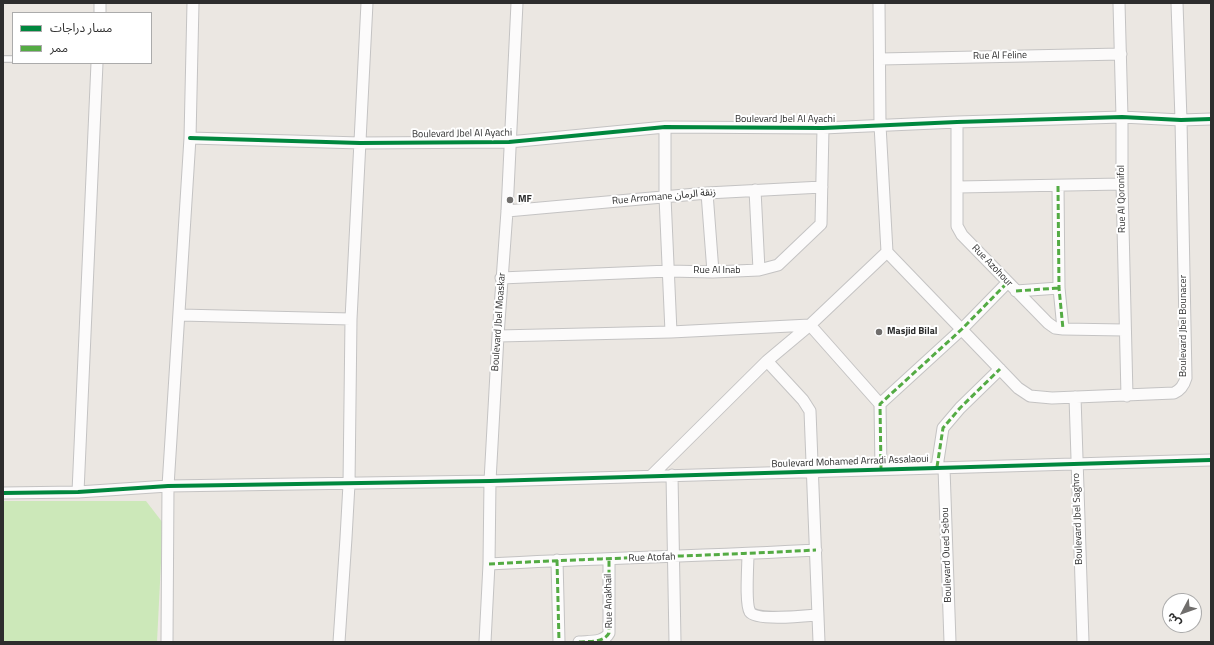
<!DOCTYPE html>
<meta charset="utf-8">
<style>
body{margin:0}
#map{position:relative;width:1214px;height:645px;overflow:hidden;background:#ebe7e2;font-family:"Titillium Web","Noto Sans Arabic",sans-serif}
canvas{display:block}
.frame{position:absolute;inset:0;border:4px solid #2d2d2d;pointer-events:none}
.legend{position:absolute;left:12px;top:12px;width:140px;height:52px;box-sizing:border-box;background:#fff;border:1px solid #ababab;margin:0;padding:5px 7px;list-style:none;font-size:12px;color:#2d2d2d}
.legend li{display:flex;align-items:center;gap:8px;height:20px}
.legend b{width:20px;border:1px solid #ababab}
.north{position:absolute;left:1162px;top:593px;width:40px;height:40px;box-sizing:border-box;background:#fff;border:1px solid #ababab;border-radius:50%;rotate:229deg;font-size:11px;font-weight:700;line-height:16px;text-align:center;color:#2d2d2d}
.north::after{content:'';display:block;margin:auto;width:14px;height:18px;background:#706e6c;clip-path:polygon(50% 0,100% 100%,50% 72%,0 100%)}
</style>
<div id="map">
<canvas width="1214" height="645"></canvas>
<div class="frame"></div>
<ul class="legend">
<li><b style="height:5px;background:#00873e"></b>مسار دراجات</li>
<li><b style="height:5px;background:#54ab44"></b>ممر</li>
</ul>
<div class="north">ش</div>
</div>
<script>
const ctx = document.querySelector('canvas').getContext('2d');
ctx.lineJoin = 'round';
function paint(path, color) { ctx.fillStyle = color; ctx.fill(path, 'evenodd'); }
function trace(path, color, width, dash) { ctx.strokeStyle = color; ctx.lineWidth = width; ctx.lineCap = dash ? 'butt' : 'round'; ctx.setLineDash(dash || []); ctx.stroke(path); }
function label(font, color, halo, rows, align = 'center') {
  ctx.font = font + ' "Titillium Web","Noto Sans Arabic",sans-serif'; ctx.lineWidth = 4; ctx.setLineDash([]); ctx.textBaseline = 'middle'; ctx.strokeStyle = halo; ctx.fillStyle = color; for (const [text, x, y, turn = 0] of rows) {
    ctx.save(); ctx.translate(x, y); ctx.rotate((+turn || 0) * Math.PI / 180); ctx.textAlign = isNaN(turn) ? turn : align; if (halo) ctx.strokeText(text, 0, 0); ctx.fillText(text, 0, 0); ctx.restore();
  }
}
paint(new Path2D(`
 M 3,501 L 146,501 L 163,523 L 157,642 L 3,642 Z`), '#cce8b9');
const lane = new Path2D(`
 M 3,59 L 13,59`);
const street = new Path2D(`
 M 1119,3 L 1122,117 L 1122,184 L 1127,396
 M 100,13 L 100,3
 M 880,59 L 1121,54
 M 957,122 L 957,226 L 962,235 L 1048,323 L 1055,328 L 1063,329 L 1124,330
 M 665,127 L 665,197 L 671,332
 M 190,138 L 360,143 L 509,142 L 665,127 L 823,128 L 957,122 L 1122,117 L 1181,120 L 1211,119
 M 1058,186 L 1059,288 L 1063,329
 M 958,187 L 1122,184
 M 755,190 L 759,270
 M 707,193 L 713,272
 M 507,211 L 707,193 L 822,187
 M 887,252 L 1018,388 L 1030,396 L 1052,398 L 1174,393 C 1181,390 1184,385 1186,378 L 1181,120 L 1177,3
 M 501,278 L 669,271 L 713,272 L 759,270 L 778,265 L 821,224 L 823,128
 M 1016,291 L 1059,288
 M 180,315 L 351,319
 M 498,336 L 671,332 L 810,325 L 880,404 L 881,469
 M 767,361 L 803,400 L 810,411 L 819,642
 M 1075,397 L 1083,642
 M 880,404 L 962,329 L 1007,283
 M 937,467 L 943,428 L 960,408 L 1000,369
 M 944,468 L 950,642
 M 672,475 L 675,642
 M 651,476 L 767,361 L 810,325 L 887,252 L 880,125 L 879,3
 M 78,492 L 97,63
 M 3,493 L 78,492 L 168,486 L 490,481 L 1211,460
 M 748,554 C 748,566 745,604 750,612 C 756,621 805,616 817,615
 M 557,560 L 559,642
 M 489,564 C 598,558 707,556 816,550
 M 167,642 L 168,486 L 190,138 L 193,3
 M 339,642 L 346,538 L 349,484 L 351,319 L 367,3
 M 485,642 L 489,564 L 490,481 L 498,336 L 507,211 L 517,3
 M 579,642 C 589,641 604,643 609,633 L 609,559`);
trace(lane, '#c4c3c3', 8);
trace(street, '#c4c3c3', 13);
trace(lane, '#fcfbfb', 5.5);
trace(street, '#fcfbfb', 11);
trace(new Path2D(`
 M 1058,186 L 1059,288 L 1063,329
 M 1016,291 L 1059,288
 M 937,467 L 943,428 L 960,408 L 1000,369
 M 881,469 L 880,404 L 962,329 L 1007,283
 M 557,560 L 559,642
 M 489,564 C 598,558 707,556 816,550
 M 579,642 C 589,641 604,643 609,633 L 609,559`), '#54ab44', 3, [6, 3]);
trace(new Path2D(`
 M 190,138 L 360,143 L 509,142 L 665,127 L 823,128 L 957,122 L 1122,117 L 1181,120 L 1211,119
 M 3,493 L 78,492 L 168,486 L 490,481 L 1211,460`), '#00873e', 4);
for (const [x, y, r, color] of [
 [510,200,4,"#706e6c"],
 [879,332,4,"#706e6c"]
]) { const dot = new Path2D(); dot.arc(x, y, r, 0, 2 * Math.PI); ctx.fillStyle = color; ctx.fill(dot); trace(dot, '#fff', 1.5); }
label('10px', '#2d2d2d', '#fff', [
 ["Rue Al Feline",1000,56,-1],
 ["Boulevard Jbel Al Ayachi",785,120],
 ["Boulevard Jbel Al Ayachi",462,134,-1],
 ["Rue Arromane زنقة الرمان",664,197,-5],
 ["Rue Al Qoronifol",1122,199,-91],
 ["Rue Azohour",992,266,46],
 ["Rue Al Inab",717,271],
 ["Boulevard Jbel Moaskar",499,322,-86],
 ["Boulevard Jbel Bounacer",1184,326,-90],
 ["Boulevard Mohamed Arradi Assalaoui",850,462,-2],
 ["Boulevard Jbel Saghro",1078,519,-92],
 ["Boulevard Oued Sebou",947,555,-92],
 ["Rue Atofah",652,558,-2],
 ["Rue Anakhail",609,601,-91]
]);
label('bold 10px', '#2d2d2d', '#fff', [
 ["MF",518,200],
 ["Masjid Bilal",887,332]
], 'left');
</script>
